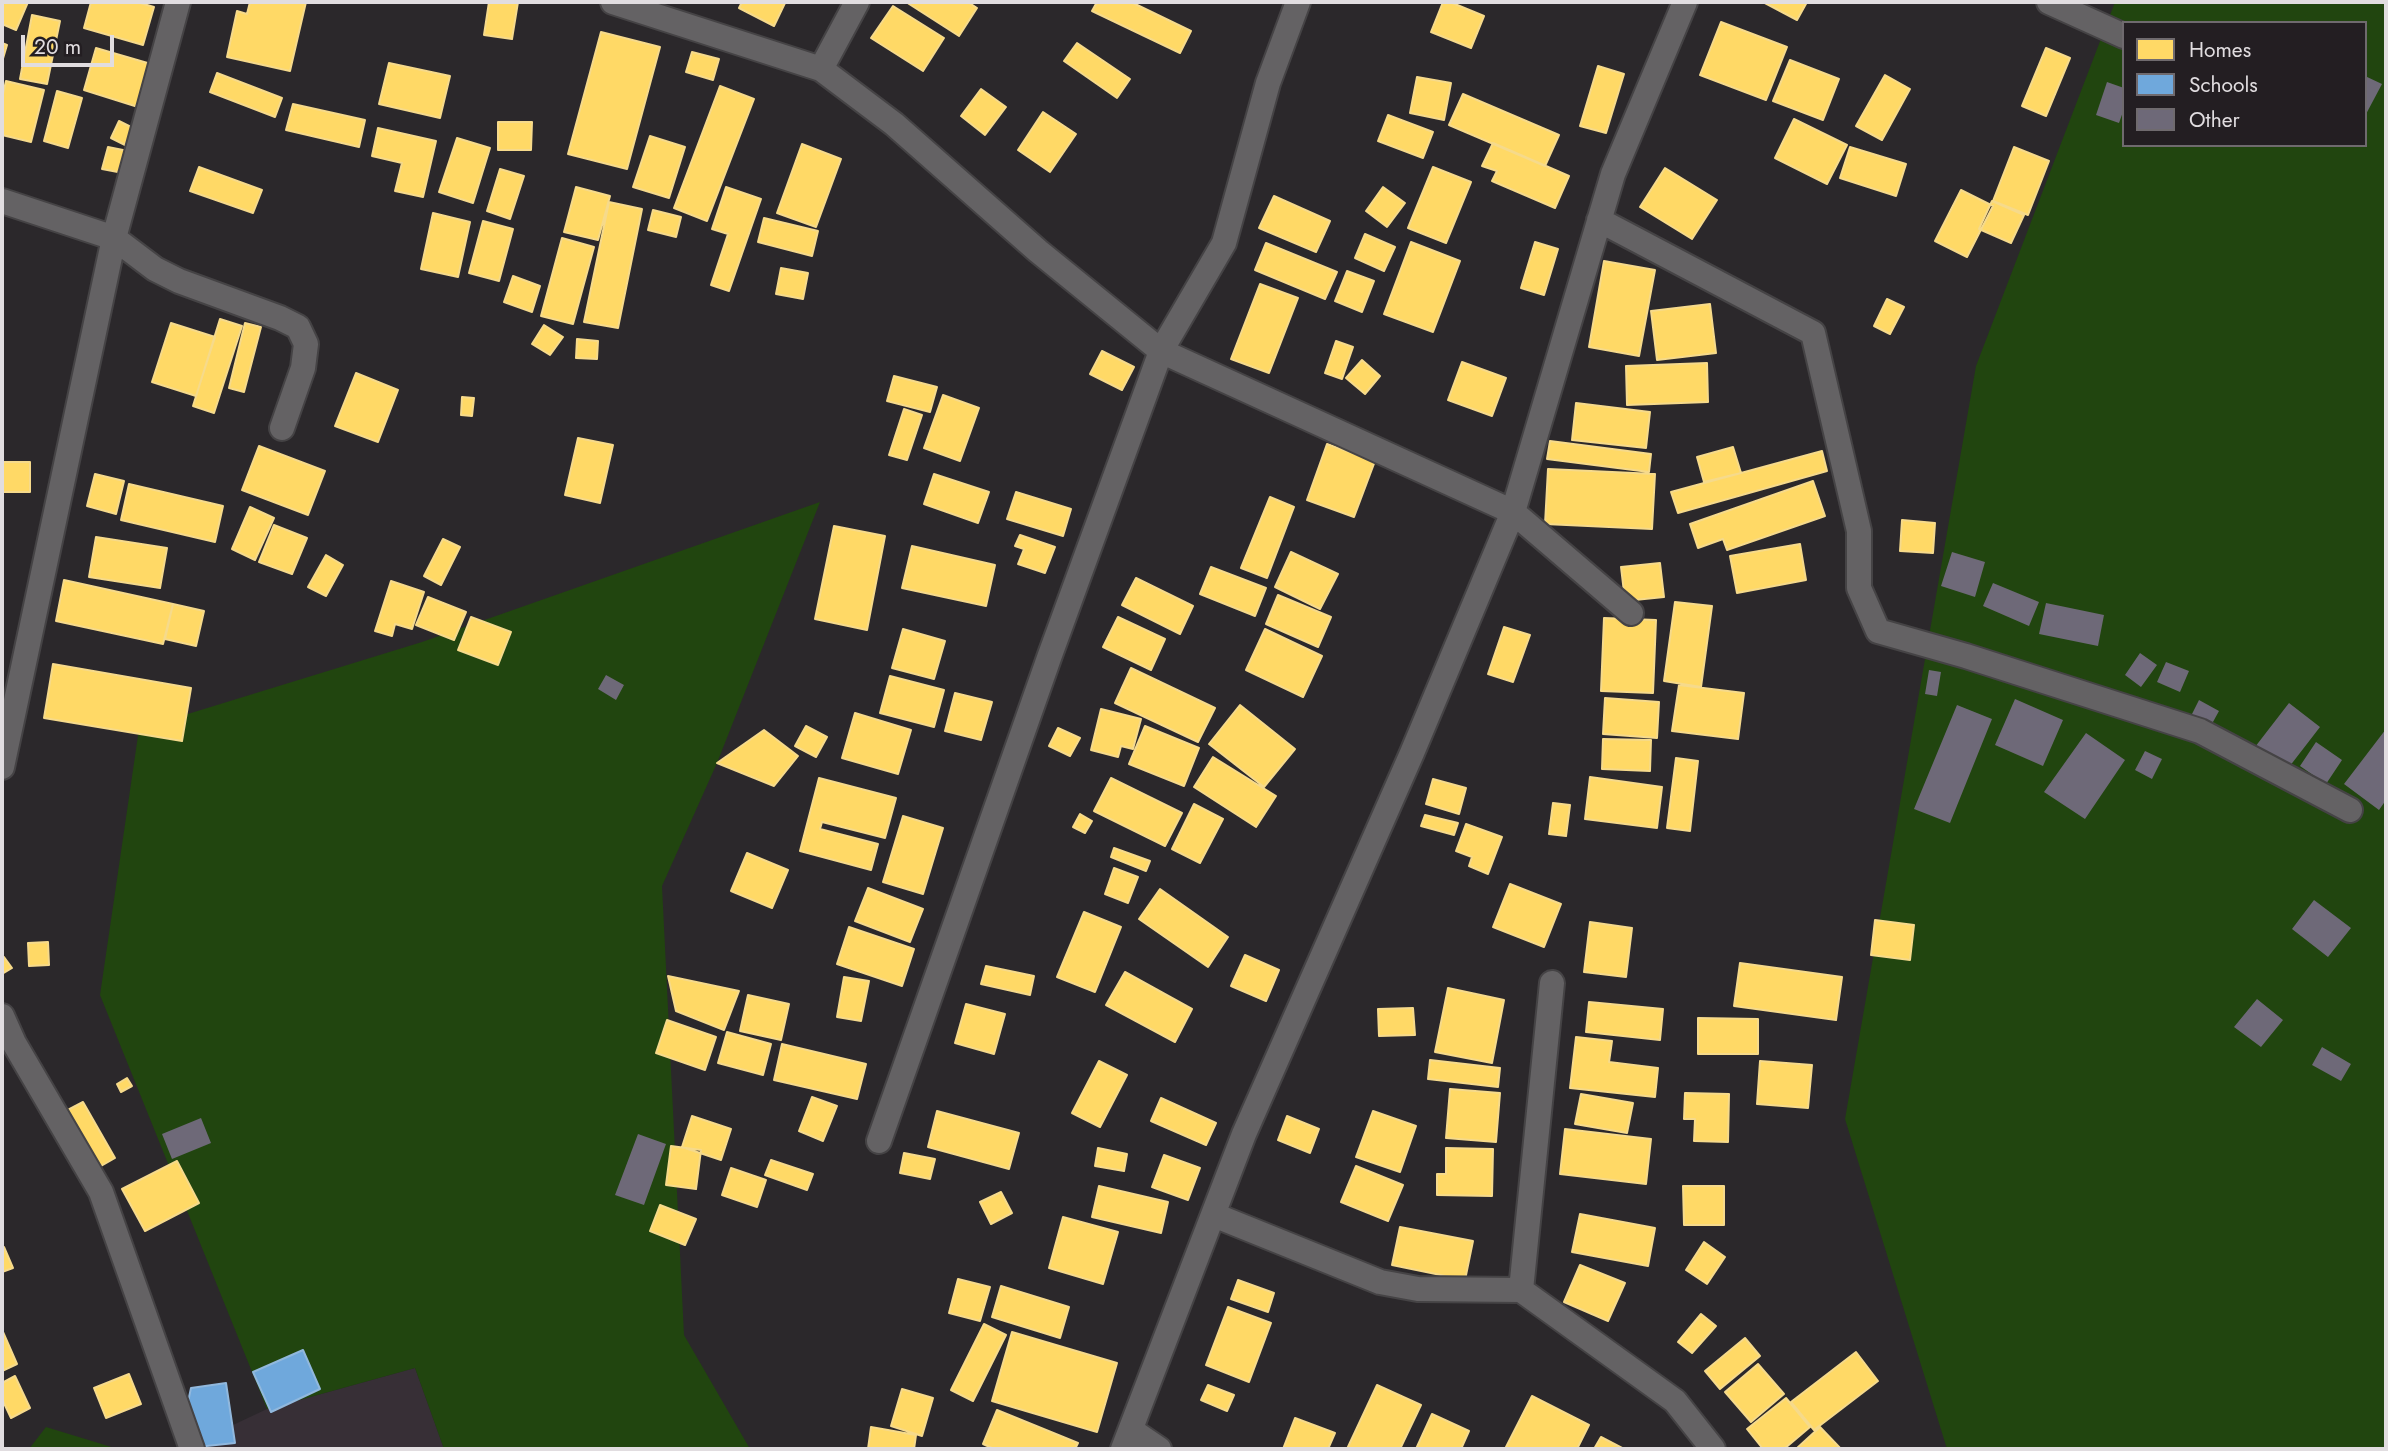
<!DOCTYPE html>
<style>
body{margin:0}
#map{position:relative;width:2388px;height:1451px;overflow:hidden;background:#2b282b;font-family:Jost,sans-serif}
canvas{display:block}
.frame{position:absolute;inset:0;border:4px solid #e1dde0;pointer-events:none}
.legend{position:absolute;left:2122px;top:21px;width:245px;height:126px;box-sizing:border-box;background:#231e22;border:2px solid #6f6a6e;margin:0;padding:9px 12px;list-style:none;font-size:21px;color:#e1dde0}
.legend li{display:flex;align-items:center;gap:14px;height:35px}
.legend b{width:35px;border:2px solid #6f6a6e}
.scale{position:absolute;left:21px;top:35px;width:93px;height:32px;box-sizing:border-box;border:4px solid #e1dde0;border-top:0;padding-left:9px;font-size:21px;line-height:24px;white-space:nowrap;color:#e1dde0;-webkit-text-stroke:5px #231e22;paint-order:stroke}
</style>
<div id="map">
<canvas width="2388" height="1451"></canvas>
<div class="frame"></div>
<ul class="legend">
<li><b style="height:19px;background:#ffd966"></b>Homes</li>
<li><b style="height:19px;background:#6fa8dc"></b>Schools</li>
<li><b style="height:19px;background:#6e6978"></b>Other</li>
</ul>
<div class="scale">20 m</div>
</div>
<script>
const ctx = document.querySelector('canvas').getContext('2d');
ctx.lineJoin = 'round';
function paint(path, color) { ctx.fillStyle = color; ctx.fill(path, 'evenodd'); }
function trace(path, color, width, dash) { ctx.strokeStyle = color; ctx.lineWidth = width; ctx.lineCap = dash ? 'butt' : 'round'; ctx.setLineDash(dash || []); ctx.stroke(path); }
paint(new Path2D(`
 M 415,1368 L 444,1449 L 182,1449 L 267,1409 Z`), '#372f36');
paint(new Path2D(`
 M 2115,2 L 2386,2 L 2386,1449 L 1947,1449 L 1845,1119 L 1976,366 ZM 2124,23 L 2365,23 L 2365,145 L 2124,145 Z
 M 820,502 L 717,763 L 662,886 L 684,1335 L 750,1449 L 444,1449 L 415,1368 L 267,1409 L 100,995 L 139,729 L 422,642 Z
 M 46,1427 L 118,1449 L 29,1449 Z`), '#21450f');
const homes = new Path2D(`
 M 2,2 L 28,2 L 16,30 L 2,24 Z
 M 91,2 L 137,2 L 154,7 L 143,45 L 84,28 Z
 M 250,2 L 306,2 L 290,71 L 227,57 L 237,11 L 247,14 Z
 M 489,2 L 518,2 L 512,39 L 484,35 Z
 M 742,2 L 783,2 L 785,3 L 774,26 L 739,8 Z
 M 906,2 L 968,2 L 977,8 L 959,36 Z
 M 1097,2 L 1131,2 L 1191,31 L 1180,53 L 1092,11 Z
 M 1443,2 L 1450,2 L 1484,16 L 1471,48 L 1431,32 Z
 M 1763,2 L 1807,2 L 1797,20 Z
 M 893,6 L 944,38 L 923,71 L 871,38 Z
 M 32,15 L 60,21 L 47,84 L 20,79 Z
 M 1721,22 L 1787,47 L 1766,100 L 1700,75 Z
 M 601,32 L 660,47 L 627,169 L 568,154 Z
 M 2,43 L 7,45 L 2,62 Z
 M 1077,43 L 1130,79 L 1117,98 L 1064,61 Z
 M 96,48 L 151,64 L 138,107 L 84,90 Z
 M 2046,48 L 2070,58 L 2046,116 L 2022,106 Z
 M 692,52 L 719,59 L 713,80 L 686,72 Z
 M 1790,60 L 1839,79 L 1823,120 L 1773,101 Z
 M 389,63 L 450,76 L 440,118 L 379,104 Z
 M 1598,66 L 1624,74 L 1606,133 L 1580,126 Z
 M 217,73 L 282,98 L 275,117 L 210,92 Z
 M 1885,75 L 1910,89 L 1882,140 L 1856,126 Z
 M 1417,77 L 1451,83 L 1444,120 L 1410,113 Z
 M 6,81 L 44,90 L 31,142 L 2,135 L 2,98 Z
 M 720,86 L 754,99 L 707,221 L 674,208 Z
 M 981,89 L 1006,107 L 985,135 L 961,116 Z
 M 57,91 L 82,98 L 68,148 L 44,141 Z
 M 1463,94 L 1559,135 L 1545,166 L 1449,125 Z
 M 293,104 L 365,120 L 359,147 L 286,130 Z
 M 1043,112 L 1076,134 L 1050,172 L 1018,150 Z
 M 1388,115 L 1433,132 L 1423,158 L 1378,141 Z
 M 1794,119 L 1847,145 L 1827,184 L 1775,158 Z
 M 119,121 L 133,128 L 125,145 L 111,138 Z
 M 498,122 L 532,122 L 531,150 L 498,150 Z
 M 378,128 L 436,141 L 423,197 L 395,191 L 402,163 L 372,156 Z
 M 650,136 L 685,147 L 669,198 L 633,187 Z
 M 457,138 L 490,148 L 473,203 L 439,192 Z
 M 1493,143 L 1569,176 L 1555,208 L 1492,181 L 1497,171 L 1482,166 Z
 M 802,144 L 841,159 L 816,227 L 777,213 Z
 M 108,147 L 128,151 L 123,173 L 102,169 Z
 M 1850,147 L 1906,164 L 1896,196 L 1840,178 Z
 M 2014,147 L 2049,161 L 2028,215 L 1993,201 Z
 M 199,167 L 262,190 L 253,213 L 190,191 Z
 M 1433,167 L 1471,182 L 1446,243 L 1408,228 Z
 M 1665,168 L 1717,200 L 1692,239 L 1640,207 Z
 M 500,169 L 524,176 L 510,219 L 487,211 Z
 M 576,187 L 610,196 L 598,240 L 564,232 Z
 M 726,187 L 761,199 L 729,291 L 711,285 L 728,234 L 712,229 Z
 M 1383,187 L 1405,203 L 1387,227 L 1366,211 Z
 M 1961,190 L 1993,206 L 1967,257 L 1935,241 Z
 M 1274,196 L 1330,221 L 1316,252 L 1259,228 Z
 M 1992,201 L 2024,215 L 2011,243 L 1979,229 Z
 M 609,202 L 642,209 L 618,328 L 584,322 Z
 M 653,210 L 681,217 L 676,237 L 648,230 Z
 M 433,213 L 470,222 L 458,277 L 421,269 Z
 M 764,218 L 818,231 L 812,256 L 758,242 Z
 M 483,221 L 513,229 L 499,281 L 469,273 Z
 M 1365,234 L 1395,247 L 1384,271 L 1355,258 Z
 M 562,238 L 594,247 L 573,324 L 541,316 Z
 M 1411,242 L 1460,261 L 1433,332 L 1384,314 Z
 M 1535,242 L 1558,249 L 1544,295 L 1521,288 Z
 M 1266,243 L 1337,272 L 1325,299 L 1255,270 Z
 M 1604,261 L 1655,270 L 1639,356 L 1589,347 Z
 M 781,268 L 808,273 L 803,299 L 776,294 Z
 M 1347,271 L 1374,281 L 1362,312 L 1335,301 Z
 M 513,276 L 540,286 L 532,312 L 504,302 Z
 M 1260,284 L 1298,298 L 1269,373 L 1231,359 Z
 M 1887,299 L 1904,307 L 1890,334 L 1874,326 Z
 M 1710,304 L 1716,353 L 1657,360 L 1651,311 Z
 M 220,319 L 242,326 L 214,413 L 193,406 Z
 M 171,323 L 215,337 L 196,396 L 152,382 Z
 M 245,323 L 261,327 L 244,392 L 229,388 Z
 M 544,325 L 563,337 L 550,355 L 532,344 Z
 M 577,339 L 598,341 L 597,359 L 576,358 Z
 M 1336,341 L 1353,347 L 1342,379 L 1325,373 Z
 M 1102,351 L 1134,367 L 1122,390 L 1090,374 Z
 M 1362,360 L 1380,376 L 1365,394 L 1346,378 Z
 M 1462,362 L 1506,378 L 1492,416 L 1448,400 Z
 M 1707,363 L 1708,402 L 1627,405 L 1626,366 Z
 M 356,373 L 398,390 L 378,442 L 335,426 Z
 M 894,376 L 937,387 L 930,412 L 887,401 Z
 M 943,395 L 979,408 L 960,461 L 924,448 Z
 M 462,397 L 474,398 L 472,416 L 461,415 Z
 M 1576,403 L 1650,412 L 1646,448 L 1572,440 Z
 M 904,409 L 922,415 L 907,460 L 889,455 Z
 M 578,438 L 613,445 L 600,503 L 565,495 Z
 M 1550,441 L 1651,454 L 1649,472 L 1547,459 Z
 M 1327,444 L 1375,461 L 1354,517 L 1307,500 Z
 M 259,446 L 325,471 L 308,515 L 242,490 Z
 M 1733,447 L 1741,473 L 1704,482 L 1697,457 Z
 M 1822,451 L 1827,471 L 1678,513 L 1671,492 Z
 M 2,462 L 30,462 L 30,492 L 2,492 Z
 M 1548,469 L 1655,474 L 1652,529 L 1545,524 Z
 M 95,474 L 124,481 L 116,514 L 87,506 Z
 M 934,474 L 989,492 L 978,523 L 924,504 Z
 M 1813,481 L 1825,516 L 1727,550 L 1723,539 L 1698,548 L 1690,524 Z
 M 129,484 L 223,506 L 215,542 L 121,520 Z
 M 1016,492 L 1071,509 L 1063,536 L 1007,519 Z
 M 1270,497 L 1294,507 L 1267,578 L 1241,568 Z
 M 250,507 L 274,518 L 255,560 L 232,549 Z
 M 1902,520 L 1935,523 L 1933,553 L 1900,551 Z
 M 274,525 L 307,538 L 292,574 L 259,562 Z
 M 834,526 L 885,536 L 867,630 L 815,619 Z
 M 1020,535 L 1055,547 L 1045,573 L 1018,564 L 1024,549 L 1015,546 Z
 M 96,537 L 167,548 L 160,588 L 89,577 Z
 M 443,539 L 460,547 L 441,585 L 424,576 Z
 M 1800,544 L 1806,580 L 1737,593 L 1730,556 Z
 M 912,546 L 995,565 L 986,606 L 902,588 Z
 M 1291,552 L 1338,574 L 1320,609 L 1275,587 Z
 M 326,555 L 343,565 L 326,596 L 308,587 Z
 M 1660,563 L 1664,597 L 1625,601 L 1621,567 Z
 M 1211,567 L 1266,588 L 1255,616 L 1200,594 Z
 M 1136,578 L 1193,606 L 1180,634 L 1122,605 Z
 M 64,580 L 173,604 L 163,644 L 56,621 Z
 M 391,581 L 424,592 L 412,629 L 395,624 L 392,636 L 375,631 Z
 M 1278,595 L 1331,617 L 1318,647 L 1266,624 Z
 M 428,597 L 466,612 L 454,640 L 416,625 Z
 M 1675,602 L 1712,606 L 1701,687 L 1664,681 Z
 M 173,604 L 204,611 L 196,646 L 165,639 Z
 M 471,617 L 511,632 L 498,665 L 458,650 Z
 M 1118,617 L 1165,639 L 1151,670 L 1103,647 Z
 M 1604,618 L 1656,620 L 1653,693 L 1601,691 Z
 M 1504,627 L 1530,635 L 1513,682 L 1488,674 Z
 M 903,629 L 945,641 L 934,679 L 892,668 Z
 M 1265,629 L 1322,656 L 1303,697 L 1246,670 Z
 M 53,664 L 191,688 L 182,741 L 44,718 Z
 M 1131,668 L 1215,708 L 1198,742 L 1115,703 Z
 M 890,676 L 944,690 L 934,727 L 880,713 Z
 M 1679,685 L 1744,693 L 1738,739 L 1672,731 Z
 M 955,693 L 992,702 L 981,740 L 945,731 Z
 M 1605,698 L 1659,702 L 1657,738 L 1603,734 Z
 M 1240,705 L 1295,749 L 1264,787 L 1209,744 Z
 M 1101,709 L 1141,719 L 1133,749 L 1121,746 L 1118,757 L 1091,750 Z
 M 855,713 L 911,730 L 898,774 L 842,758 Z
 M 806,726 L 827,737 L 816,757 L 795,746 Z
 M 1145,726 L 1199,748 L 1184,786 L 1129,764 Z
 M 1058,728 L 1080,738 L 1070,756 L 1049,746 Z
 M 764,730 L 798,756 L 774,786 L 717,763 Z
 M 1603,739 L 1651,740 L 1650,771 L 1602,769 Z
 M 1213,757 L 1276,796 L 1256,827 L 1194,787 Z
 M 1676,758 L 1698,761 L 1690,831 L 1667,828 Z
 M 1590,777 L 1662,787 L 1657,828 L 1585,819 Z
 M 819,778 L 896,798 L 885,838 L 822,822 L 820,829 L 878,844 L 871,870 L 800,851 Z
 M 1111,778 L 1182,813 L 1165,846 L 1094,811 Z
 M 1433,779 L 1466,788 L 1459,814 L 1426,804 Z
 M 1553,803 L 1570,805 L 1566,836 L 1549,834 Z
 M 1194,804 L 1223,819 L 1200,863 L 1172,849 Z
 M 1080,814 L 1092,821 L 1085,833 L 1073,827 Z
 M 1425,815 L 1458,823 L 1454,835 L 1421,826 Z
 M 903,816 L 943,828 L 923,894 L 883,882 Z
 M 1466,824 L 1502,837 L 1488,874 L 1469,866 L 1472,857 L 1456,851 Z
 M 1114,848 L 1150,861 L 1146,871 L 1111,857 Z
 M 747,853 L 788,870 L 772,908 L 731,891 Z
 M 1114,868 L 1138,877 L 1128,903 L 1105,894 Z
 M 1510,884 L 1561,904 L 1544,947 L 1493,927 Z
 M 868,888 L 923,909 L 910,942 L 855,921 Z
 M 1160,889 L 1228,937 L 1208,967 L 1139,919 Z
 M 1084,912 L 1121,927 L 1095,992 L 1057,977 Z
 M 1875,920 L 1914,925 L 1910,960 L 1871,955 Z
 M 1590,922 L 1632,928 L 1626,977 L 1584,972 Z
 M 849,927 L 914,949 L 902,986 L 837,964 Z
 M 48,942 L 49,965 L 29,966 L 28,943 Z
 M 1245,955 L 1279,970 L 1266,1001 L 1231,986 Z
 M 4,957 L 12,968 L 2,974 L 2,959 Z
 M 1740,963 L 1842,977 L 1836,1020 L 1734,1006 Z
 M 986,966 L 1034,976 L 1030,995 L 981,984 Z
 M 1125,972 L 1192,1009 L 1175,1042 L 1106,1005 Z
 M 668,976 L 739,991 L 724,1030 L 676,1011 Z
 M 844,977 L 869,981 L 861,1021 L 837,1017 Z
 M 1448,988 L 1504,1000 L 1492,1063 L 1435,1052 Z
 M 748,995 L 789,1004 L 781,1040 L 740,1031 Z
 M 1589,1002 L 1663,1009 L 1660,1040 L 1586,1032 Z
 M 966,1004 L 1005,1014 L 994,1054 L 955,1043 Z
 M 1413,1008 L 1415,1035 L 1379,1036 L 1378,1009 Z
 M 1698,1018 L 1758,1019 L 1758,1054 L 1698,1054 Z
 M 667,1020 L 716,1037 L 705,1070 L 656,1053 Z
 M 727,1032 L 771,1044 L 763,1075 L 718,1063 Z
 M 1576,1037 L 1612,1041 L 1609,1062 L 1658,1068 L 1655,1097 L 1570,1088 Z
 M 782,1044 L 866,1064 L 857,1099 L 774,1080 Z
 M 1430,1060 L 1500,1068 L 1498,1087 L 1428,1079 Z
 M 1099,1061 L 1127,1075 L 1100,1127 L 1072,1113 Z
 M 1760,1061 L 1812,1065 L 1808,1108 L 1757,1104 Z
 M 127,1078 L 132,1086 L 121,1092 L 117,1084 Z
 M 1450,1089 L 1500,1093 L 1496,1142 L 1446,1138 Z
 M 1685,1093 L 1729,1094 L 1728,1142 L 1694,1141 L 1695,1119 L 1684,1119 Z
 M 1581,1094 L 1633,1103 L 1627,1133 L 1575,1124 Z
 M 812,1097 L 837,1106 L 823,1141 L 799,1131 Z
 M 1161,1098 L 1216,1123 L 1206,1145 L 1151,1121 Z
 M 83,1102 L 115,1158 L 94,1170 L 62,1113 Z
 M 937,1111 L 1019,1133 L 1009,1169 L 928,1147 Z
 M 1373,1111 L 1416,1126 L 1400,1172 L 1356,1157 Z
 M 692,1116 L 731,1129 L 721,1160 L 682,1147 Z
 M 1287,1116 L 1319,1129 L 1310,1153 L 1278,1140 Z
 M 1565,1129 L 1651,1139 L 1646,1184 L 1560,1174 Z
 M 671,1146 L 701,1150 L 696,1189 L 666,1185 Z
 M 1098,1148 L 1127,1154 L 1124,1171 L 1095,1166 Z
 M 1446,1148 L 1493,1149 L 1492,1196 L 1437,1195 L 1437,1174 L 1446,1174 Z
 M 904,1153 L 935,1159 L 930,1179 L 900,1173 Z
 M 1164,1155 L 1200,1168 L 1188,1200 L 1152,1187 Z
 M 771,1160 L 813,1174 L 807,1190 L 765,1175 Z
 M 177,1161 L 199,1203 L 145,1231 L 122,1189 Z
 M 1356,1166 L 1403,1185 L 1388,1221 L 1341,1202 Z
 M 731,1168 L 766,1180 L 757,1207 L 722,1195 Z
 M 1099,1186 L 1168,1202 L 1161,1233 L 1092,1217 Z
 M 1683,1186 L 1724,1186 L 1724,1225 L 1684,1225 Z
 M 1001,1192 L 1012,1213 L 991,1224 L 980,1202 Z
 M 660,1205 L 696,1219 L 685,1245 L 650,1231 Z
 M 1580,1214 L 1655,1228 L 1648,1266 L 1572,1252 Z
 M 1063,1217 L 1118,1232 L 1103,1284 L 1049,1268 Z
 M 1400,1227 L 1473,1241 L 1465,1280 L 1392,1265 Z
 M 1704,1242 L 1725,1257 L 1707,1284 L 1686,1270 Z
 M 4,1247 L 13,1268 L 2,1272 L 2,1248 Z
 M 1580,1265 L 1625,1283 L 1608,1321 L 1564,1302 Z
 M 958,1279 L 990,1287 L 980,1321 L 949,1313 Z
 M 1238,1280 L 1274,1293 L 1268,1312 L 1231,1299 Z
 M 1001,1286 L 1069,1307 L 1060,1338 L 992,1317 Z
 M 1228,1307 L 1271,1323 L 1249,1382 L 1206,1365 Z
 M 1701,1314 L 1716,1326 L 1692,1353 L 1678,1342 Z
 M 984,1324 L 1006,1335 L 973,1401 L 951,1390 Z
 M 3,1332 L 17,1364 L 2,1371 L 2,1333 Z
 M 1012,1332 L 1117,1363 L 1097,1432 L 992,1401 Z
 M 1745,1338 L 1760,1356 L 1720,1389 L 1705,1371 Z
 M 1856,1352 L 1878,1381 L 1814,1430 L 1791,1402 Z
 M 1758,1364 L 1784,1394 L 1751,1422 L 1725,1392 Z
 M 129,1374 L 141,1404 L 106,1418 L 94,1388 Z
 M 15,1376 L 30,1408 L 11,1418 L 2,1399 L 2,1383 Z
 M 1208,1385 L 1234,1395 L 1227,1411 L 1201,1400 Z
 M 1377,1385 L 1421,1405 L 1400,1449 L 1347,1449 Z
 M 902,1389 L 933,1398 L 922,1436 L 891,1426 Z
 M 1532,1396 L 1589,1425 L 1577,1449 L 1505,1449 Z
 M 1786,1398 L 1810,1427 L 1784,1449 L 1763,1449 L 1747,1429 Z
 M 997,1410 L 1078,1443 L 1075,1449 L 994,1449 L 983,1444 Z
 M 1432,1414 L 1469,1431 L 1461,1449 L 1416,1449 Z
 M 1295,1418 L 1335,1433 L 1328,1449 L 1283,1449 Z
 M 871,1427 L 916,1435 L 914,1449 L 868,1449 Z
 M 1820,1427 L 1841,1449 L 1796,1449 Z
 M 1601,1437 L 1624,1449 L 1594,1449 Z`);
paint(homes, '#ffd966');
trace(homes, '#f6da8b', 2);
const schools = new Path2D(`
 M 303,1350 L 320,1389 L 271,1412 L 253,1372 Z
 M 226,1383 L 235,1443 L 178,1449 L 191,1388 Z`);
paint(schools, '#6fa8dc');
trace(schools, '#91b8dd', 2);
paint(new Path2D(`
 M 2365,76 L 2382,84 L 2365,116 Z
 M 2107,82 L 2124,88 L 2124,109 L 2119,123 L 2096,115 Z
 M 1952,552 L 1985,562 L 1975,597 L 1941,586 Z
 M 1993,583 L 2039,602 L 2029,626 L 1983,606 Z
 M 2046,603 L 2104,615 L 2098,646 L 2039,634 Z
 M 2140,653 L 2157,665 L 2141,687 L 2125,675 Z
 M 2166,662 L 2189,671 L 2180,692 L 2157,682 Z
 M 1929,670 L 1941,672 L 1937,696 L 1925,694 Z
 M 606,675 L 624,685 L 616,700 L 598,689 Z
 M 2015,699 L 2063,720 L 2043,766 L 1995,745 Z
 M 2199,700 L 2219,711 L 2208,731 L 2189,720 Z
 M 2289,703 L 2320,727 L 2286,771 L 2255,747 Z
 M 1957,705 L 1992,719 L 1950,823 L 1914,809 Z
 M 2386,729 L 2386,800 L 2379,810 L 2344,784 Z
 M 2086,733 L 2125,760 L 2085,819 L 2044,792 Z
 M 2316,742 L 2342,760 L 2326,784 L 2300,766 Z
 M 2145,751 L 2162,759 L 2152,779 L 2135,770 Z
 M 2314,900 L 2351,928 L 2328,957 L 2292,929 Z
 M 2257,999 L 2283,1020 L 2261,1047 L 2234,1027 Z
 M 2322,1047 L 2351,1064 L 2341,1081 L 2312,1065 Z
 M 201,1118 L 211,1143 L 172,1159 L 162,1134 Z
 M 638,1134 L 666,1144 L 644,1205 L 615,1195 Z`), '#6e6978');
const minor = new Path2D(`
 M 613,2 L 821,69 L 894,124 L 1038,251 L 1161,351 L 1513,512 L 1631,613
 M 2049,2 L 2124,36
 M 821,69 L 857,2
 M 2,201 L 114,238 L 155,269 L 179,281 L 280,318 L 298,327 L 306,344 L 303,368 L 282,428
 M 1599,220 L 1813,333 L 1859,531 L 1859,588 L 1878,631 L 1966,656 L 2200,731 L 2350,810
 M 2,767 L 114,238 L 178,2
 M 2,1016 L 14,1043 L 101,1192 L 192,1449
 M 879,1141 L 1050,655 L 1161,351 L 1224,243 L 1268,83 L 1298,2
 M 1214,1215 L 1380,1282 L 1418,1289 L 1521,1290 L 1675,1401 L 1713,1449
 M 1521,1290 L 1552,983
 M 1131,1430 L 1159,1449
 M 1123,1449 L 1244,1134 L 1412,753 L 1513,512 L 1613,174 L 1685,2`);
trace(minor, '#454345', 28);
trace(minor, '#646264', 24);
</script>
